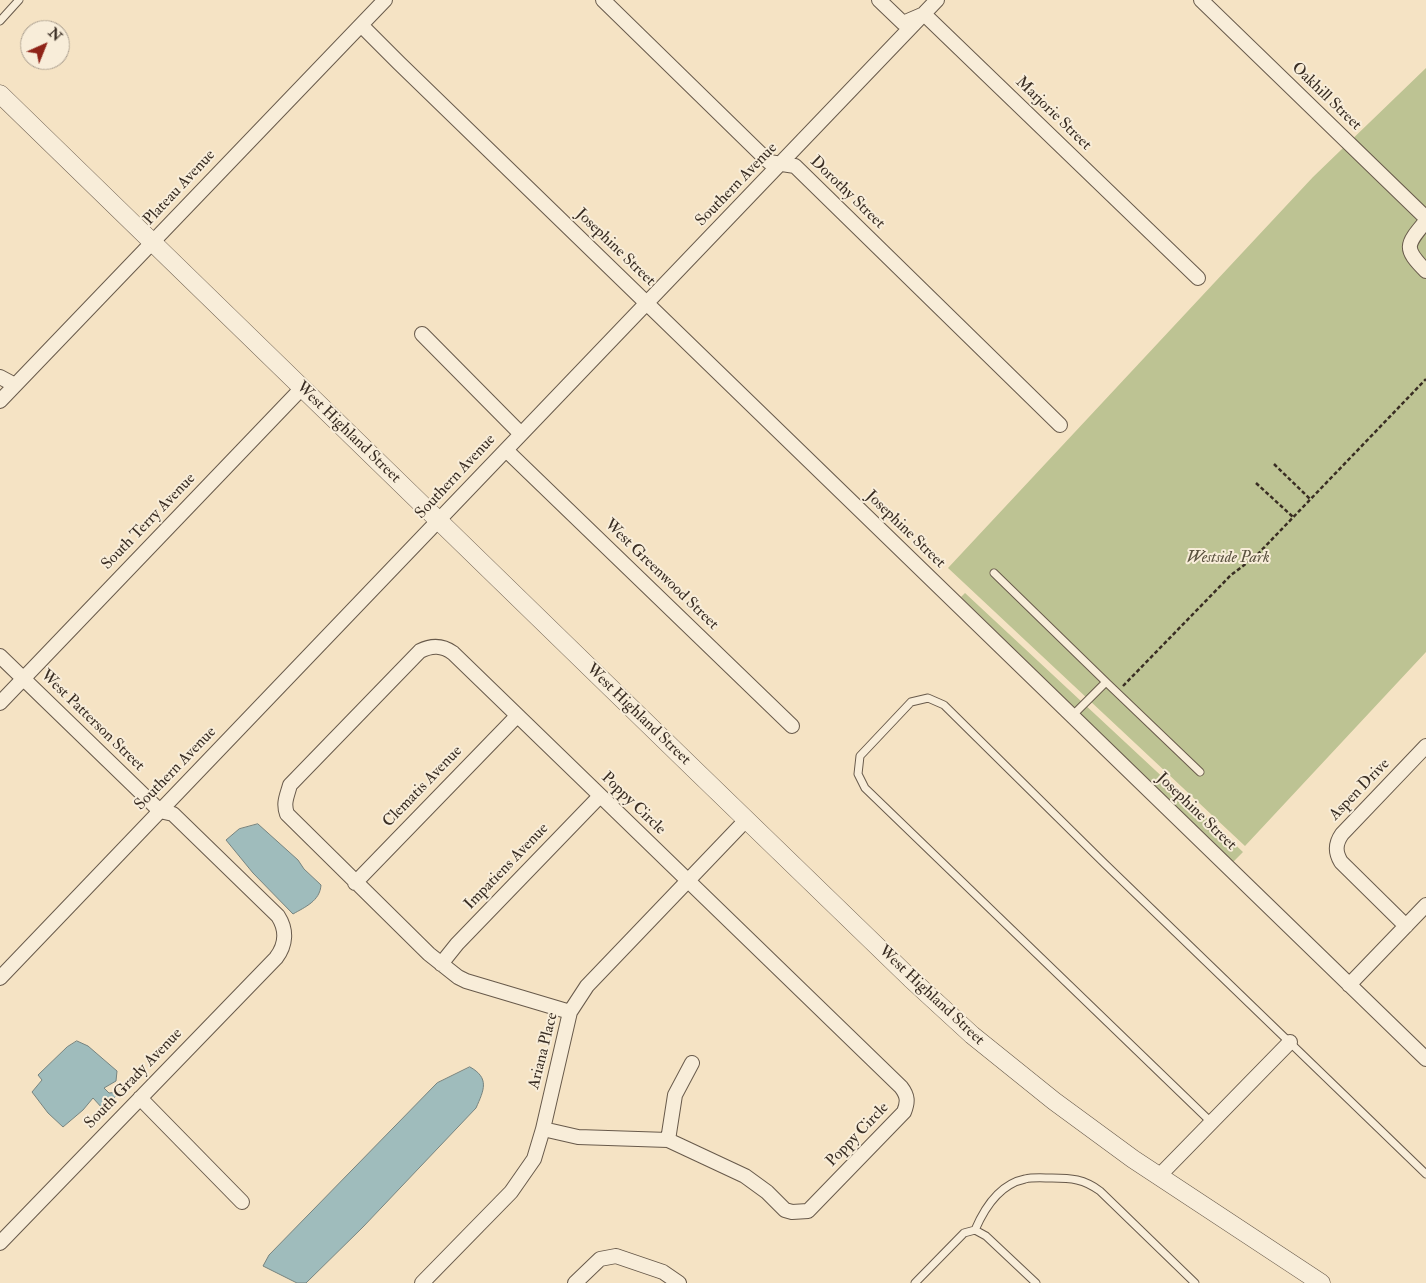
<!DOCTYPE html>
<style>
body{margin:0}
#map{position:relative;width:1426px;height:1283px;overflow:hidden;background:#f5e3c4;font-family:"IM FELL Double Pica",serif}
canvas{display:block}
.north{position:absolute;left:20px;top:20px;width:50px;height:50px;box-sizing:border-box;background:#f8edd9;border:1px solid #aca090;border-radius:50%;rotate:44deg;font-size:14px;font-weight:700;line-height:20px;text-align:center;color:#392d23}
.north::after{content:'';display:block;margin:auto;width:18px;height:22px;background:#8f2418;clip-path:polygon(50% 0,100% 100%,50% 72%,0 100%)}
</style>
<div id="map">
<canvas width="1426" height="1283"></canvas>
<div class="north">N</div>
</div>
<script>
const ctx = document.querySelector('canvas').getContext('2d');
ctx.lineJoin = 'round';
function paint(path, color) { ctx.fillStyle = color; ctx.fill(path, 'evenodd'); }
function trace(path, color, width, dash) { ctx.strokeStyle = color; ctx.lineWidth = width; ctx.lineCap = dash ? 'butt' : 'round'; ctx.setLineDash(dash || []); ctx.stroke(path); }
function label(font, color, halo, rows, align = 'center') {
  ctx.font = font + ' "IM FELL Double Pica",serif'; ctx.lineWidth = 4; ctx.setLineDash([]); ctx.textBaseline = 'middle'; ctx.strokeStyle = halo; ctx.fillStyle = color; for (const [text, x, y, turn = 0] of rows) {
    ctx.save(); ctx.translate(x, y); ctx.rotate((+turn || 0) * Math.PI / 180); ctx.textAlign = isNaN(turn) ? turn : align; if (halo) ctx.strokeText(text, 0, 0); ctx.fillText(text, 0, 0); ctx.restore();
  }
}
paint(new Path2D(`
 M 1426,68 L 1426,652 L 1245,846 L 948,568 L 1313,177 Z
 M 965,593 L 1243,852 L 1233,862 L 961,597 Z`), '#bdc393');
const water = new Path2D(`
 M 258,824 L 298,860 L 304,869 L 321,885 C 320,901 305,907 293,914 L 253,873 L 226,840 L 239,829 Z
 M 77,1041 L 88,1046 L 117,1071 L 116,1081 L 104,1088 L 109,1093 L 120,1092 L 103,1109 L 93,1098 L 83,1110 L 63,1127 L 48,1113 L 32,1092 L 42,1080 L 38,1075 L 67,1047 Z
 M 470,1067 C 490,1078 484,1090 476,1108 L 363,1227 L 306,1283 L 297,1283 L 263,1266 L 269,1255 L 437,1083 Z`);
paint(water, '#9fbcbc');
trace(water, '#76837f', 1);
const service = new Path2D(`
 M 0,21 L 19,0
 M 994,573 L 1106,682 L 1072,716
 M 1106,682 L 1200,772
 M 1212,1123 L 865,788 L 858,774 L 860,756 L 911,702 L 928,698 L 944,705 L 1105,864 L 1426,1174
 M 975,1230 C 984,1209 1000,1184 1025,1179 C 1033,1177 1044,1178 1052,1178 C 1071,1178 1084,1179 1100,1191 L 1195,1283
 M 915,1283 L 964,1233 L 975,1230 L 986,1236 L 1036,1283`);
const minor = new Path2D(`
 M 603,0 L 769,162 L 795,166 L 1060,425
 M 879,0 L 903,23 L 924,14 L 1198,278
 M 1201,0 L 1426,218
 M 361,25 L 399,63 L 1426,1059
 M 1426,221 C 1406,245 1403,248 1426,271
 M 422,334 L 521,434
 M 0,377 L 15,385
 M 0,401 L 385,0
 M 506,450 L 792,726
 M 0,656 L 160,811 L 173,814 L 278,916 C 287,930 286,945 276,958 L 0,1243
 M 0,703 L 301,389
 M 355,883 L 517,716
 M 1406,926 L 1341,862 C 1335,852 1335,844 1342,834 L 1426,746
 M 441,964 L 457,944 L 600,796
 M 0,978 L 937,0
 M 1349,985 L 1426,905
 M 140,1098 L 242,1202
 M 543,1129 L 578,1137 L 668,1140 L 745,1176 L 767,1192 L 785,1210 L 792,1212 L 808,1211 L 904,1112 C 908,1102 908,1096 901,1087 L 453,653 C 442,645 432,645 420,651 L 290,785 C 287,796 283,803 287,814 L 429,954 L 458,977 L 466,981 L 570,1012
 M 668,1140 L 675,1095 L 692,1063
 M 1159,1176 L 1290,1042
 M 422,1283 L 511,1192 L 534,1159 L 543,1129 L 570,1012 L 587,986 L 746,820
 M 575,1283 L 600,1259 L 616,1256 L 663,1272 L 679,1283`);
const tertiary = new Path2D(`
 M 0,94 L 693,768 L 911,979 L 972,1035 L 1054,1101 L 1133,1159 L 1321,1283`);
trace(service, '#685a4b', 9);
trace(minor, '#685a4b', 16);
trace(tertiary, '#685a4b', 19);
trace(new Path2D(`
 M 1274,464 L 1310,499
 M 1256,483 L 1293,517
 M 1123,686 L 1231,575 L 1255,557 L 1426,379`), '#392d23', 2.5, [4, 2.5]);
trace(service, '#f8edd9', 7);
trace(minor, '#f8edd9', 14);
trace(tertiary, '#f8edd9', 18);
label('16px', '#392d23', '#f8edd9', [
 ["Oakhill Street",1326,97,44],
 ["Marjorie Street",1053,114,44],
 ["Southern Avenue",737,185,-46],
 ["Plateau Avenue",180,188,-47],
 ["Dorothy Street",847,193,44],
 ["Josephine Street",615,248,44],
 ["West Highland Street",348,433,44],
 ["Southern Avenue",456,477,-47],
 ["South Terry Avenue",149,522,-46],
 ["Josephine Street",905,530,44],
 ["West Greenwood Street",661,575,44],
 ["West Highland Street",638,715,44],
 ["West Patterson Street",92,721,44],
 ["Southern Avenue",176,769,-46],
 ["Clematis Avenue",423,787,-46],
 ["Aspen Drive",1360,790,-46],
 ["Poppy Circle",633,804,44],
 ["Josephine Street",1196,812,44],
 ["Impatiens Avenue",507,867,-46],
 ["West Highland Street",931,996,43],
 ["Ariana Place",544,1051,-76],
 ["South Grady Avenue",134,1079,-46],
 ["Poppy Circle",858,1135,-46]
]);
label('italic 16px', '#5a523f', '#f8edd9', [
 ["Westside Park",1228,559]
]);
</script>
